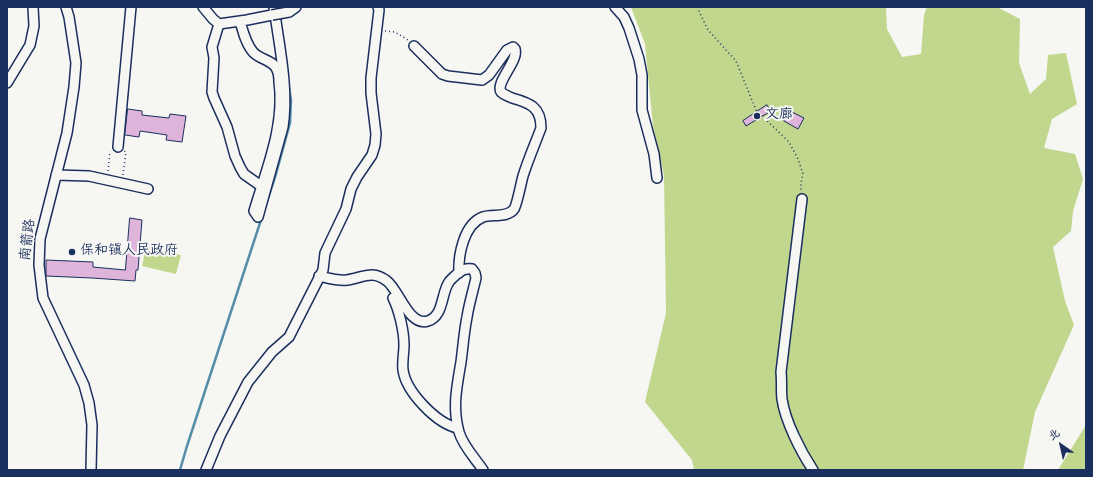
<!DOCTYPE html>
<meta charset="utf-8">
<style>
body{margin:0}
#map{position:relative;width:1093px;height:477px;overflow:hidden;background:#f6f6f2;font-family:"Indie Flower","LXGW WenKai TC",sans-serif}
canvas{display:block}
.frame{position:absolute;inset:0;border:8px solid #1b2f5e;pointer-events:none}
.north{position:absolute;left:1041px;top:425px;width:40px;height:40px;-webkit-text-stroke:3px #f6f6f2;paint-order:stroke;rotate:326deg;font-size:11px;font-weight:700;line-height:16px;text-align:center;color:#1b2f5e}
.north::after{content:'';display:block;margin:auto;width:14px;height:18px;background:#1b2f5e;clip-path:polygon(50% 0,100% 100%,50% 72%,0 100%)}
</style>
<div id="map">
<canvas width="1093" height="477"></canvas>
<div class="frame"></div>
<div class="north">北</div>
</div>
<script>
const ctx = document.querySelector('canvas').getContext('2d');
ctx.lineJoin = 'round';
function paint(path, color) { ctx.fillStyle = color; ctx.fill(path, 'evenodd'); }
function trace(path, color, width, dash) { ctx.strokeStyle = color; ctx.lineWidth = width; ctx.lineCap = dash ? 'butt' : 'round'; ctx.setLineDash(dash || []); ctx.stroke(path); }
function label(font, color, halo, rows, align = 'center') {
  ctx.font = font + ' "Indie Flower","LXGW WenKai TC",sans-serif'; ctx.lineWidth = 4; ctx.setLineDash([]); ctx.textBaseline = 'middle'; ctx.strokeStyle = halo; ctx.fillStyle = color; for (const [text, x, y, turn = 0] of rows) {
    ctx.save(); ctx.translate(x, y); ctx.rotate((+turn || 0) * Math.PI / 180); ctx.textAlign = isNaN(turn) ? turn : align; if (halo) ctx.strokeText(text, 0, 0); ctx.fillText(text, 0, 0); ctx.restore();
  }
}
paint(new Path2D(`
 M 631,7 L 886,7 L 887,29 L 902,57 L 921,54 L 924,15 L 927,7 L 997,7 L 1020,19 L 1019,63 L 1030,94 L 1046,79 L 1048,55 L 1066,53 L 1077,104 L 1052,119 L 1044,148 L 1075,154 L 1083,179 L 1073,211 L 1071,231 L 1053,247 L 1065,301 L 1074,325 L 1035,412 L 1023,470 L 694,470 L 692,460 L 645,402 L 666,313 L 664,175 L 653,126 L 645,44 Z
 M 146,247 L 181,255 L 176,274 L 142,266 Z
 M 1086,425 L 1086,470 L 1058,470 Z`), '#c1d78d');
trace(new Path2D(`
 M 180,470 L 187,446 L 276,174 L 290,123 L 291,100 L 288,82`), '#568eaa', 2.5);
const building = new Path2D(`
 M 767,105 L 771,111 L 746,126 L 743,121 Z
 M 128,109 L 142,111 L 142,115 L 169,118 L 170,114 L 186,116 L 182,142 L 166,140 L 167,135 L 140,131 L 139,137 L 125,135 Z
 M 790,111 L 804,118 L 798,129 L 784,121 Z
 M 130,218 L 142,220 L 138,270 L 136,270 L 135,281 L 92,278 L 46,276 L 46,260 L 93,262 L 93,267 L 125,270 Z`);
paint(building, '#deb4da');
trace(building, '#1b2f5e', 1);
const minor = new Path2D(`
 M 66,7 L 69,17 L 76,63 L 74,87 L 67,133 L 40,239 L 39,265 L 43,298 L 84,385 L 89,403 L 92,425 L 91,470
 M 203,7 L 213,19 L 219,24 L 247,20 L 272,15
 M 615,7 L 624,17 L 629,28 L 639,59 L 642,75 L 642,110 L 654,154 L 657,178
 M 289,12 L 296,7
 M 240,21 C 243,32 246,44 253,52 C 260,60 274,60 277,70 C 279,74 279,78 279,82 C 285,126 266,170 254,211 L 258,217 L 283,127 C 289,88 279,46 274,7
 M 219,24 L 212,47 L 214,58 L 212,92 L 214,98 L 227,127 L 235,156 L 240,167 L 244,174 L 261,186
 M 414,46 L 442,74 L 448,76 L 482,80 L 489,75 L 507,50 L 513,47 L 515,49 C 519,61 495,82 501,92 C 504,95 508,96 512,98 C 530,103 541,107 541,128 C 535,144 528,160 523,176 C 521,183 517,205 514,209 C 508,218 492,214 483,217 C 464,224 458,255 459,273
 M 7,83 L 30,45 L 34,26 L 33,7
 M 118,147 L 131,7
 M 56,175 L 89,176 L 148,189
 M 802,199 L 781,372 C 782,381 781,390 782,399 C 785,421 801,452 813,470
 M 319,276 C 328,278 338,281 347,280 C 362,278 372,269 387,281 C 399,290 409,327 428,321 C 444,316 441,293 449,282 C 451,279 455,276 458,273 C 462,270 467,268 472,269 L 475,273 L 476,278 C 473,291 469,304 467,317 C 464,332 463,347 461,362 C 457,386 452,407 459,432 C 463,446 475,458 483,470
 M 393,298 C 399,310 404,331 404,345 C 404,353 402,362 403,370 C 406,392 437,424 458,428
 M 206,470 L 220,436 L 248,382 L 272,352 L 289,337 L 323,270 L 325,253 L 346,209 L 351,189 L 357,177 L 372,155 L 375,145 L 376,134 L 371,93 L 371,78 L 379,10 L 378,7`);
trace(minor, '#1b2f5e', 12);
trace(new Path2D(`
 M 697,7 L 708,30 L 736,61 L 756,110 L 789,142 L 798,159 L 803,174 L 801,183 L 801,192
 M 385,31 L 395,32 L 408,40
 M 108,171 L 110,151
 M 123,175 L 126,152 L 124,151`), '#1b2f5e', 1.5, [1, 3]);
trace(minor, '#f6f6f2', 9);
const minorBridge = new Path2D(`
 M 272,15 L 289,12`);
trace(minorBridge, '#1b2f5e', 12, []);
trace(minorBridge, '#f6f6f2', 9);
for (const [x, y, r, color] of [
 [757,116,4,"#1b2f5e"],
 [72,252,4,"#1b2f5e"]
]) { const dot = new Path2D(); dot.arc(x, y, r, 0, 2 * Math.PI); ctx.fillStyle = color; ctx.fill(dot); trace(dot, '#f6f6f2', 1.5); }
label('14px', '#1b2f5e', '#f6f6f2', [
 ["文廊",765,116],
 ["保和镇人民政府",80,252]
], 'left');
label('14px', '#1b2f5e', '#f6f6f2', [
 ["南箭路",29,240,-83]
]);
</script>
